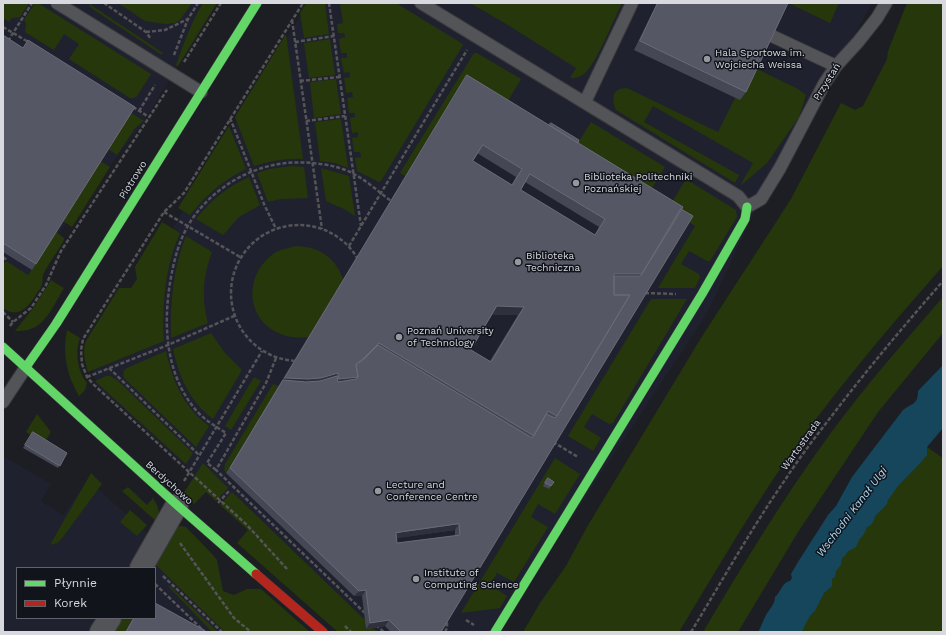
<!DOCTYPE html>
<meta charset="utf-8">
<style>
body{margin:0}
#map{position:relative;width:946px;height:635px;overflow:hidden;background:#1d1e23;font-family:"Work Sans",sans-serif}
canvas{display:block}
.frame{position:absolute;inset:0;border:4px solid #d8d9df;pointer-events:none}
.legend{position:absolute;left:16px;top:567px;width:140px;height:52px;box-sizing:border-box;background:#12141c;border:1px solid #61636a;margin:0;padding:5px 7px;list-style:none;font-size:12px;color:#d8d9df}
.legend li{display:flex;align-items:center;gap:8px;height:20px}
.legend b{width:20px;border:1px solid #61636a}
</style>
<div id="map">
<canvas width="946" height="635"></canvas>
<div class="frame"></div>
<ul class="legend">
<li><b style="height:5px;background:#63d668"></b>Płynnie</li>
<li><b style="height:5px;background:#b3261e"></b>Korek</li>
</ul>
</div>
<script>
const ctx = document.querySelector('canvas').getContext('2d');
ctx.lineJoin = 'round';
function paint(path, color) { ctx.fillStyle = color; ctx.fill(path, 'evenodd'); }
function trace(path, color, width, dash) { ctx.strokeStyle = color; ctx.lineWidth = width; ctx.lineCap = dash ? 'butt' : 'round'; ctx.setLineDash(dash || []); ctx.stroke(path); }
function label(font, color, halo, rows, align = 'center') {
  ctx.font = font + ' "Work Sans",sans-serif'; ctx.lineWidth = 3; ctx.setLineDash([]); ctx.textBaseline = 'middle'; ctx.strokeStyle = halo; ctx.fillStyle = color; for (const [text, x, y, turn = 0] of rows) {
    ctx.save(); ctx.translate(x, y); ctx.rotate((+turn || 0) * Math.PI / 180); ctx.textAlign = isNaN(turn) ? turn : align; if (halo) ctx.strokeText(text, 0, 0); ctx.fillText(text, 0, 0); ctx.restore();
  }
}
paint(new Path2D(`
 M 3,3 L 217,3 L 144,121 L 28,275 L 3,289 Z
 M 308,3 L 872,3 L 783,169 L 775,167 L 707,314 L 496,632 L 367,632 L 123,409 L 96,386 L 92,360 L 139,287 L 195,190 Z
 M 3,456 L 51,484 L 41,501 L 63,515 L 88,480 L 258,632 L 3,632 ZM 17,568 L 155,568 L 155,618 L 17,618 Z`), '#1f212e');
paint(new Path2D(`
 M 3,3 L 29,3 L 20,17 L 12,18 L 9,22 L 3,18 Z
 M 35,3 L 38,3 L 151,74 L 137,96 L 134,98 L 130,98 L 69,59 L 79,44 L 64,34 L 54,50 L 25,32 L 26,24 L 24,20 Z
 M 88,3 L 163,53 L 162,55 L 91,8 Z
 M 118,3 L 192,3 L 180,20 L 175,23 L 165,24 L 145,21 Z
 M 203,3 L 217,3 L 178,66 L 176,65 C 184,43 191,23 203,3 Z
 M 306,3 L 325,3 L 329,34 L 304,38 L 300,13 Z
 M 340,3 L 396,3 L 461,43 L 463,45 L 381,181 L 379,182 L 357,171 L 355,158 L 361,157 L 360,152 L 354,152 L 352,138 L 358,137 L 358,132 L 352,133 L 350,118 L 355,117 L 355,113 L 349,113 L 347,98 L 353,97 L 352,92 L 346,93 L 344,78 L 350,77 L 349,72 L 344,73 L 341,58 L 347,58 L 347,53 L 341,53 L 339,39 L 345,37 L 344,33 L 338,33 L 337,24 L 343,23 Z
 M 470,3 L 622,3 C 614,19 597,62 585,73 C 581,77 576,78 570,78 L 576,68 L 508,25 Z
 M 788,3 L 839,3 L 830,23 Z
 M 907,3 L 943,3 L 943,266 C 884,333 826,401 776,475 C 742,526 711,579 679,632 L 523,632 L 540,603 L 566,566 L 587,527 L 701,338 L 791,199 L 841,103 L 855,110 L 863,106 L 887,59 L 888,51 Z
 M 286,34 L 303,159 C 286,158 270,161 254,166 L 235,117 Z
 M 330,39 L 335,75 L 309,78 L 304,43 Z
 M 474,53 L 477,53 L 521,79 L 503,109 L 461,84 L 405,176 L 400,173 Z
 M 755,68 L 798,89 L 806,95 L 799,117 L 767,163 L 740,186 L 753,163 L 653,106 L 644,122 L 739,175 L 735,183 L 616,110 C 612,99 611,88 627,88 L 718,132 L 735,98 Z
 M 336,79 L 341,114 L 314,118 L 310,82 Z
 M 131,113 L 144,121 L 135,128 L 117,155 L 108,149 Z
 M 341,119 L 348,168 L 335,163 L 320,161 L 315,122 Z
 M 591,122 L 665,167 L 647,196 L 573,151 Z
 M 229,126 L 246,169 C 222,181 207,194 190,215 L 178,208 Z
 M 100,161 L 110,167 L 72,227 L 63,221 Z
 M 292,166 L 304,167 L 308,198 L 281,199 L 268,202 L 257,173 L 269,169 Z
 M 321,168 L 349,176 L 355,216 L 346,210 L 326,201 Z
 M 249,177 L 260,205 L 239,217 L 223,235 L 196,219 C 211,200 227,187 249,177 Z
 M 686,179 L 736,210 L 737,217 L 710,261 L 707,261 L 689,251 L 681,264 L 699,274 L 700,277 L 695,288 L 658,288 L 695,226 L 668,209 Z
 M 162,222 L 180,233 C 165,267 162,304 164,341 L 88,372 C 85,362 82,350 86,341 L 119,288 L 131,288 L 137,279 L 135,267 Z
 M 56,232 L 64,238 L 64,240 C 58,251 48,264 43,275 C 42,278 43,281 42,284 C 42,287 39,290 37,293 C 30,305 19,320 3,308 L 3,262 L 5,263 L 6,261 L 28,275 Z
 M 186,236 L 212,252 C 203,276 201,297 208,323 L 171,338 C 170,303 173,268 186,236 Z
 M 296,246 C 322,247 337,259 345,284 L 313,336 C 273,345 240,312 257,273 C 261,265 268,257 276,252 C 282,249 289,248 296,246 Z
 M 51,280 L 64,288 C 51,309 44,333 15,331 L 34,307 Z
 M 943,297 L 943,333 L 878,412 L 798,532 L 738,632 L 703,632 C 744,563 785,495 833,430 C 867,384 905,341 943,297 Z
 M 651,299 L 687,299 L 613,423 L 609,424 L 592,414 L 584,427 L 601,438 L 593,451 L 568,436 Z
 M 67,330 L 80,338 C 75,351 77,371 87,383 L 85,390 L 79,396 C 67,376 62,353 67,330 Z
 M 211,333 L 225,353 L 242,370 L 213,419 C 190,402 179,377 173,349 Z
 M 166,351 C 172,380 184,408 209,426 L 196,447 L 124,378 C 123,373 123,370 127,368 Z
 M 106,376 L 110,376 L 117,380 L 193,453 L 186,464 L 95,381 Z
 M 254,377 L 261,381 L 231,430 L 225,426 Z
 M 273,384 L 279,386 L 226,473 L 224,470 L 225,464 Z
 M 37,414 L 51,432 L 44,443 L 26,432 Z
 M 935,439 L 927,447 L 943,458 L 943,632 L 794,632 L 855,521 Z
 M 555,458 L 580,474 L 555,514 L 538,504 L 531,517 L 548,527 L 514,582 L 497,573 L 490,585 L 507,596 L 500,608 L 461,613 Z
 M 203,463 L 228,488 L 216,501 L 206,492 L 194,504 L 183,494 Z
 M 91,473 L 102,484 L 63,537 L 57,543 L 50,545 Z
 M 128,487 L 147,505 L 153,498 C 158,506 161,513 157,522 L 122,491 Z
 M 232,492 L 365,620 L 366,629 L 373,628 L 377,632 L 338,632 L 237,543 L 248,530 L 220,505 Z
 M 130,510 L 147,525 L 137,536 L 120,522 Z
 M 181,526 L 186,527 L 214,556 L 217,560 L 223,591 L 234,595 L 247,589 L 261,589 L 310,632 L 225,632 L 155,564 L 177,527 Z
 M 169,585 L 218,632 L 212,632 L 169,587 Z
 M 119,618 L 133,618 L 125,632 L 111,632 Z`), '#26370b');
paint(new Path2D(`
 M 943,365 L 943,428 L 927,447 L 927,455 L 922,461 L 898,486 L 888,500 L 887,504 L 875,516 L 874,520 L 871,525 L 867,527 L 864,534 L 859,540 L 856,547 L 847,552 L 846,555 L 842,558 L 841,565 L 836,571 L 835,577 L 832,579 L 832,586 L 824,593 L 815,611 C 809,615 805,625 802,632 L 758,632 C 761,627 762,623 765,617 C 768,610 775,605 775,597 C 781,592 782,582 790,581 L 792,578 L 791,574 L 798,562 L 828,515 L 836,506 L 852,477 L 903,410 C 912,403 918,405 918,391 Z`), '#15465c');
const lane = new Path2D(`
 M 57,3 L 201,92
 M 421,3 L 738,196 L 747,207 L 761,199 L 780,168 L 824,84 L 836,66 L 858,42 L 877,18 L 886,3
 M 772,36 L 836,66
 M 585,102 L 632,3
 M 3,402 L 26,367`);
const street = new Path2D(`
 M 141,568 L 177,505
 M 101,632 L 110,618`);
const fast = new Path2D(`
 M 3,347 L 177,505 L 256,574
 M 26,367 L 56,324 L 257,3
 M 495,632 L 702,294 L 745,219 L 747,207`);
const jam = new Path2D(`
 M 256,574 L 323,632`);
trace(lane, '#3a3a3e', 14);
trace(street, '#3a3a3e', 24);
trace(fast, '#3a3a3e', 10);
trace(jam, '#3a3a3e', 10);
trace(new Path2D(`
 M 104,3 L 146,32 L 151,39
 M 329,3 L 361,226
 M 292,20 L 322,229
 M 3,27 L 30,43
 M 146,32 L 165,30 L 188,19
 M 8,41 L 32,3
 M 295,42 L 334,36
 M 174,55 L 188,19 L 198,3
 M 184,62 L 221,3
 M 300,81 L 339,77
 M 133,107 L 149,117
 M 139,111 L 155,85
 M 230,118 L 264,204 L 276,229
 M 306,121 L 345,116
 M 164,212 L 240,257
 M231 293a68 68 0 1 1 136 0a68 68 0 1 1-136 0Z
 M 349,246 L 467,50
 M 3,257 L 7,260
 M 645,293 L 676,294
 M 3,312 L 13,322
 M 10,326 L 13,322 L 31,308 L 46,285 L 61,251 L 167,90
 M 276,358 L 266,383 L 216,470 L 366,614
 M 109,368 L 199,455
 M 87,377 L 168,345 L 234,316
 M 553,442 L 578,457
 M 216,470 L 207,463 L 226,433 C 215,426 203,419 195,409 C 166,374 163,326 170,283 C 174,259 180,235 195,215 C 217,186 250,167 286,163 C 306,161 337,164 354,174 C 367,181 379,192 391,201
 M 184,481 L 262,351
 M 218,503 L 230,490
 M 180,543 L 234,618 L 251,632
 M 287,569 L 247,525 L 93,384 L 87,377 L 82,364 L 81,350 L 83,339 L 164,212 L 184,193 L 303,3
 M 163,576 L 222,632
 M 155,584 L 205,632
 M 466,620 L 474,625
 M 376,625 L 384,632
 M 345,626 L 351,632
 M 445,632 L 447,628 L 447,619
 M 691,632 C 722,581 751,529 785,480 C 803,452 824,426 844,400 C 876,359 909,320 943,281`), '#555559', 2.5, [4, 2]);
trace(lane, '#535457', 12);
trace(street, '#535457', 22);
trace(fast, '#63d668', 9);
trace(jam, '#b3261e', 9);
paint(new Path2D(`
 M 657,3 L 788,3 L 746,92 L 740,100 L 634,50 Z
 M 3,35 L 36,264 L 32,270 L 3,252 Z
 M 467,75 L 683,207 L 441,632 L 391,632 L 385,626 L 366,629 L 362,596 L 354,596 L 226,473 L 461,84 ZM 477,153 L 516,177 L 512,185 L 473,161 ZM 525,182 L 599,227 L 595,235 L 521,190 ZM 492,315 L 518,315 L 490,361 L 471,350 ZM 455,530 L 455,536 L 397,543 L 396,538 Z
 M 33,432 L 67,453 L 58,468 L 23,448 Z
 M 548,478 L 551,486 L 549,489 L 543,486 Z
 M 133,618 L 155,618 L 204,632 L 125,632 Z`), '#454755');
paint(new Path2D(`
 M 614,274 L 642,274 L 636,282 L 612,282 Z
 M 497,306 L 524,307 L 518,315 L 492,315 Z
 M 338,373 L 333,381 L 316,386 L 283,380 L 279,386 L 285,378 Z
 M 358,377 L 352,385 L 334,387 L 339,379 Z
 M 459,524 L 455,530 L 392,539 L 396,533 Z
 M 366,590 L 362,596 L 354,596 L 359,591 Z
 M 389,620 L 385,626 L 366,629 L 370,623 Z`), '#2e303b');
const building = new Path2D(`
 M 658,3 L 788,3 L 746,92 L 640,41 Z
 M 3,35 L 23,48 L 28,40 L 135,107 L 36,264 L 3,243 Z
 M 467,75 L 683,207 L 642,274 L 614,274 L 614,295 L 630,295 L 557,416 L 548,411 L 534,436 L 379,343 L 364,358 L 356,364 L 358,377 L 339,379 L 338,373 L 321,378 L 308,379 L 285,378 ZM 483,145 L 522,169 L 512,185 L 473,161 ZM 530,174 L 605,219 L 595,235 L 521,190 ZM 497,306 L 524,307 L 491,362 L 471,350 Z
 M 551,123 L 579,140 L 578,143 L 549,125 Z
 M 681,209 L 693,216 L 441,632 L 401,632 L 389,620 L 370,623 L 366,590 L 359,591 L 230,468 L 283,380 L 306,382 L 320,381 L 337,376 L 338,382 L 356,379 L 358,377 L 356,365 L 363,360 L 378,345 L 532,438 L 546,414 L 555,418 L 557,416 L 630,295 L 614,295 L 614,276 L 640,276 ZM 459,524 L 460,535 L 397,543 L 396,533 Z
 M 33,432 L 67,453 L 60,466 L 25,445 Z
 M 548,478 L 554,482 L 551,486 L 545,483 Z
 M 155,603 L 204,630 L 204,632 L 126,632 L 134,618 L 155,618 Z`);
paint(building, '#555764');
trace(building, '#696b77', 1);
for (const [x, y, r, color] of [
 [707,59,4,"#97989d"],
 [576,183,4,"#97989d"],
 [518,262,4,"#97989d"],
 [399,337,4,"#97989d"],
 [378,491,4,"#97989d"],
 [416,579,4,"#97989d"]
]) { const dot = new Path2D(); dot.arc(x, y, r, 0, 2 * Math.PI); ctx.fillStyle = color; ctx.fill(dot); trace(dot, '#12141c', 1.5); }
label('10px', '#d8d9df', '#12141c', [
 ["Hala Sportowa im.",715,53],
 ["Wojciecha Weissa",715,65],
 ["Biblioteka Politechniki",584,177],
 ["Poznańskiej",584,189],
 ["Biblioteka",526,256],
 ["Techniczna",526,268],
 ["Poznań University",407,331],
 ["of Technology",407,343],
 ["Lecture and",386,485],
 ["Conference Centre",386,497],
 ["Institute of",424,573],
 ["Computing Science",424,585]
], 'left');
label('10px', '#d8d9df', '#12141c', [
 ["Przystań",827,82,-58],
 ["Piotrowo",133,180,-58],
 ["Wartostrada",801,445,-54],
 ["Berdychowo",169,483,42]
]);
label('italic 11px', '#addaf2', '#12141c', [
 ["Wschodni Kanał Ulgi",852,512,-53]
]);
</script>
